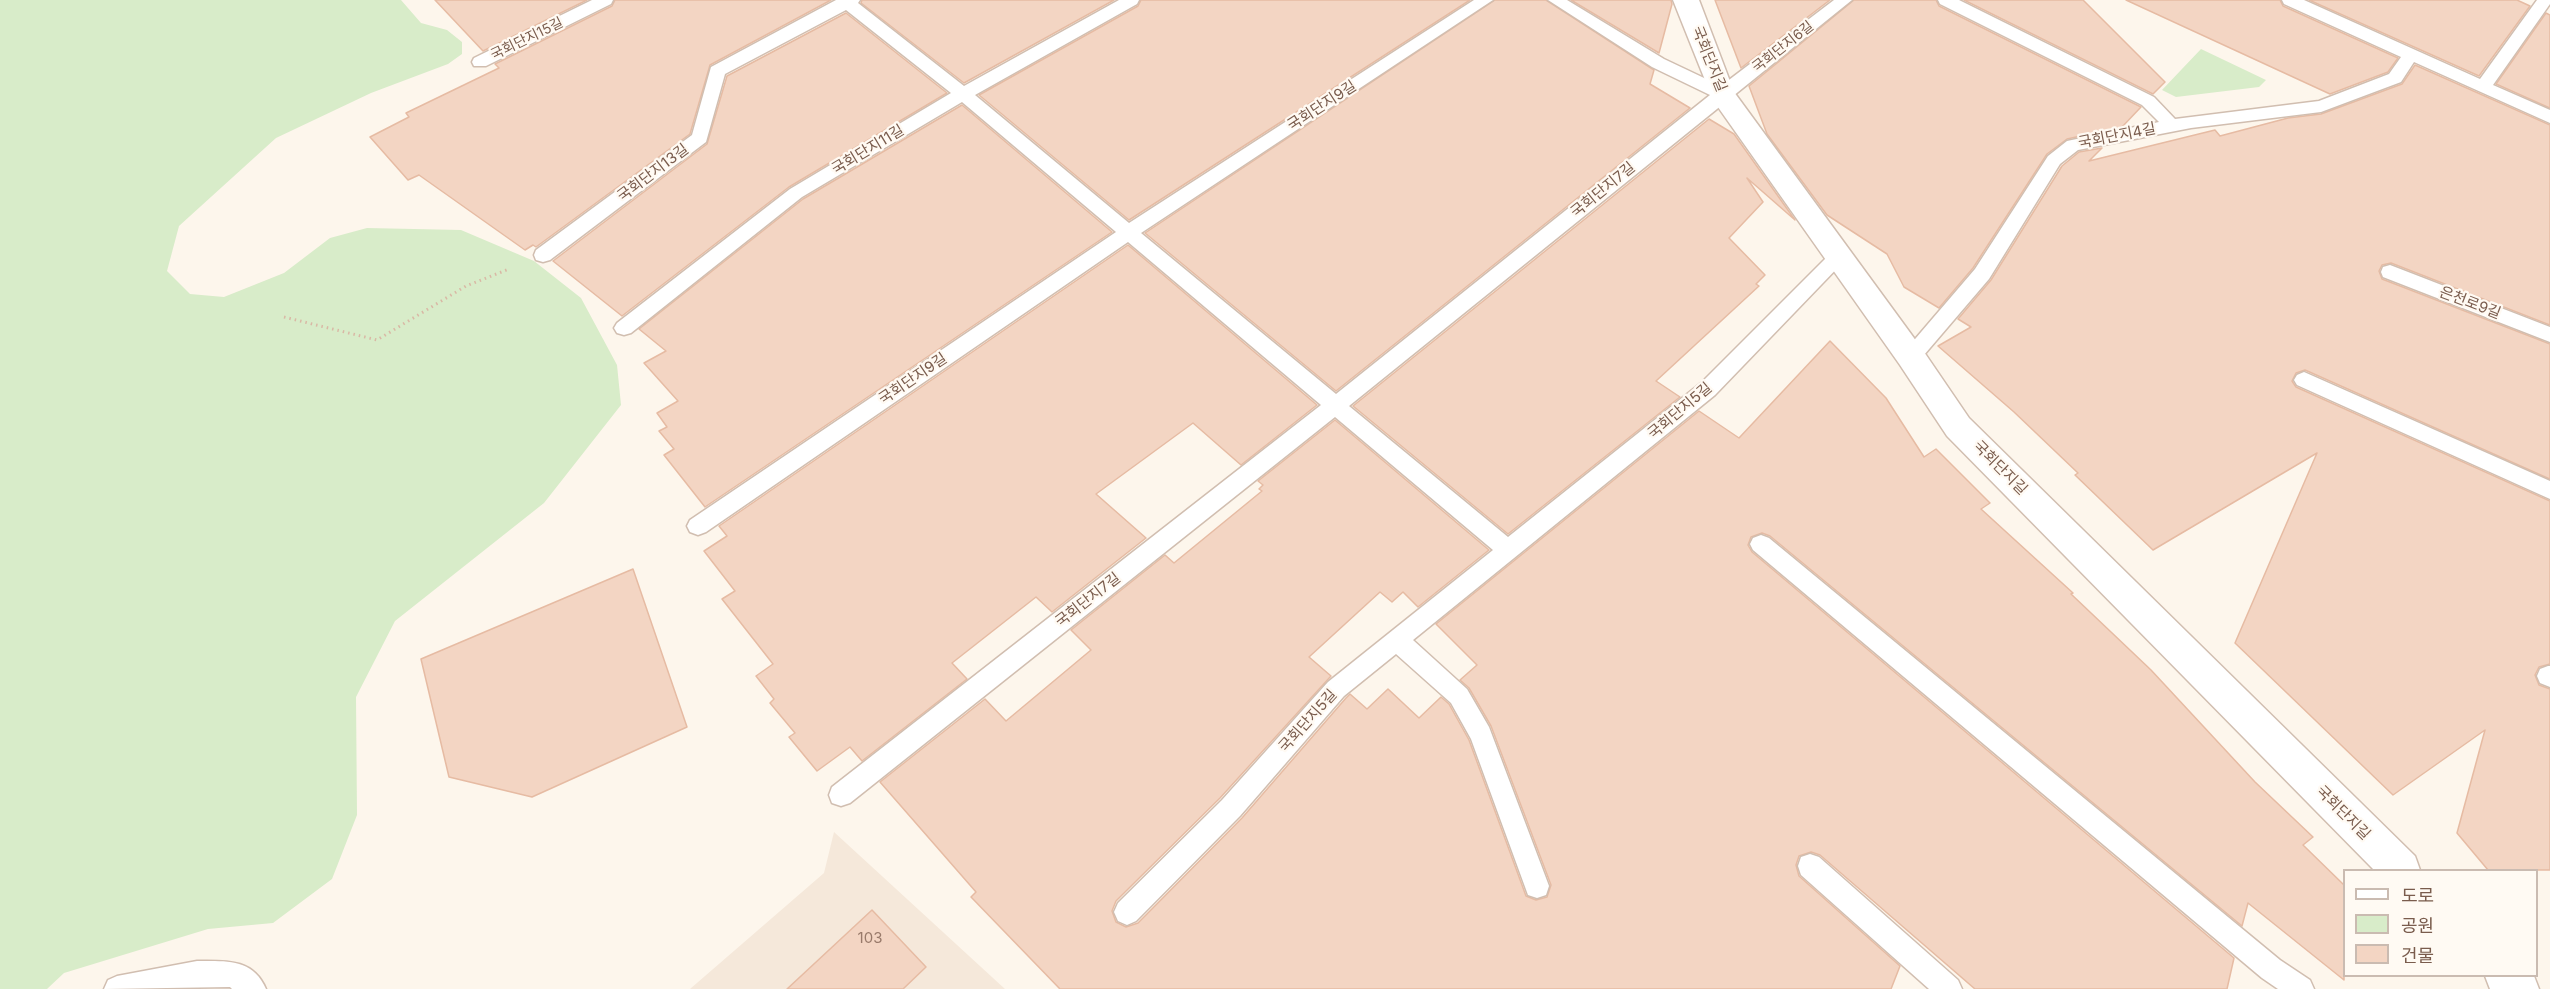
<!DOCTYPE html>
<meta charset="utf-8">
<style>
body{margin:0}
#map{position:relative;width:2550px;height:989px;overflow:hidden;background:#fdf6ec;font-family:Inter,"Noto Sans KR",sans-serif}
canvas{display:block}
.legend{position:absolute;left:2343px;top:869px;width:195px;height:108px;box-sizing:border-box;background:#fffaf3;border:2px solid #cabbb1;margin:0;padding:8px 10px;list-style:none;font-size:18px;color:#7a5c4d}
.legend li{display:flex;align-items:center;gap:12px;height:30px}
.legend b{width:30px;border:2px solid #cabbb1}
</style>
<div id="map">
<canvas width="2550" height="989"></canvas>
<ul class="legend">
<li><b style="height:8px;background:#fff"></b>도로</li>
<li><b style="height:16px;background:#d8ecc9"></b>공원</li>
<li><b style="height:16px;background:#f3d5c3"></b>건물</li>
</ul>
</div>
<script>
const ctx = document.querySelector('canvas').getContext('2d');
ctx.lineJoin = 'round';
function paint(path, color) { ctx.fillStyle = color; ctx.fill(path, 'evenodd'); }
function trace(path, color, width, dash) { ctx.strokeStyle = color; ctx.lineWidth = width; ctx.lineCap = dash ? 'butt' : 'round'; ctx.setLineDash(dash || []); ctx.stroke(path); }
function label(font, color, halo, rows, align = 'center') {
  ctx.font = font + ' Inter,"Noto Sans KR",sans-serif'; ctx.lineWidth = 4.5; ctx.setLineDash([]); ctx.textBaseline = 'middle'; ctx.strokeStyle = halo; ctx.fillStyle = color; for (const [text, x, y, turn = 0] of rows) {
    ctx.save(); ctx.translate(x, y); ctx.rotate((+turn || 0) * Math.PI / 180); ctx.textAlign = isNaN(turn) ? turn : align; if (halo) ctx.strokeText(text, 0, 0); ctx.fillText(text, 0, 0); ctx.restore();
  }
}
paint(new Path2D(`
 M 834,832 L 1005,989 L 690,989 L 824,873 Z`), '#f5e8da');
paint(new Path2D(`
 M 0,0 L 401,0 L 421,23 L 447,30 L 462,42 L 462,54 L 448,64 L 371,93 L 276,138 L 179,226 L 167,271 L 190,294 L 224,297 L 284,273 L 330,238 L 367,228 L 461,230 L 534,261 L 581,298 L 617,365 L 621,405 L 544,503 L 395,621 L 356,697 L 357,815 L 332,879 L 273,923 L 208,929 L 64,973 L 47,989 L 0,989 Z
 M 2201,49 L 2266,80 L 2259,87 L 2176,97 L 2162,90 Z`), '#d8ecc9');
const building = new Path2D(`
 M 435,0 L 587,0 L 483,51 Z
 M 615,0 L 831,0 L 710,65 L 690,134 L 536,247 L 533,245 L 525,250 L 419,175 L 408,180 L 370,137 L 409,117 L 406,113 L 499,68 L 495,64 L 612,6 Z
 M 862,0 L 1114,0 L 964,83 L 861,3 Z
 M 1141,0 L 1470,0 L 1129,220 L 979,95 L 1138,6 Z
 M 1495,0 L 1546,0 L 1654,70 L 1650,84 L 1690,108 L 1336,391 L 1145,233 Z
 M 1571,0 L 1671,0 L 1672,4 L 1659,53 Z
 M 1715,0 L 1830,0 L 1741,68 Z
 M 1854,0 L 1936,0 L 1939,6 L 2141,107 L 2122,127 L 2067,139 L 2047,154 L 1973,268 L 1939,308 L 1904,287 L 1887,254 L 1827,215 L 1767,134 L 1749,86 Z
 M 1964,0 L 2083,0 L 2165,82 L 2153,94 Z
 M 2126,0 L 2280,0 L 2283,6 L 2398,58 L 2388,72 L 2330,94 Z
 M 2309,0 L 2517,0 L 2530,6 L 2479,76 Z
 M 846,13 L 947,93 L 789,187 L 622,316 L 553,261 L 707,144 L 727,76 Z
 M 2546,13 L 2550,15 L 2550,108 L 2496,84 Z
 M 2415,65 L 2550,125 L 2550,325 L 2391,263 L 2382,265 L 2379,271 L 2382,279 L 2550,344 L 2550,479 L 2305,370 L 2296,373 L 2292,381 L 2296,387 L 2550,501 L 2550,664 L 2539,667 L 2535,675 L 2539,685 L 2550,689 L 2550,870 L 2488,870 L 2457,833 L 2485,730 L 2393,795 L 2235,643 L 2317,453 L 2153,550 L 2075,475 L 2078,473 L 2014,412 L 1938,346 L 1971,327 L 1958,319 L 1991,280 L 2062,166 L 2079,152 L 2102,148 L 2089,161 L 2215,130 L 2220,136 L 2288,118 L 2321,114 L 2402,84 Z
 M 962,105 L 1112,232 L 705,507 L 664,455 L 674,449 L 659,431 L 667,427 L 657,413 L 678,401 L 644,363 L 666,351 L 639,329 L 803,199 Z
 M 1709,119 L 1734,134 L 1795,220 L 1747,178 L 1763,202 L 1729,238 L 1765,275 L 1756,284 L 1759,286 L 1656,381 L 1680,397 L 1508,534 L 1353,406 Z
 M 1128,245 L 1317,405 L 1241,465 L 1193,423 L 1096,494 L 1146,538 L 1052,612 L 1036,597 L 952,663 L 967,679 L 862,761 L 850,747 L 817,771 L 789,737 L 795,733 L 770,703 L 774,699 L 756,676 L 773,664 L 722,599 L 735,591 L 704,551 L 727,536 L 719,526 Z
 M 1830,341 L 1886,398 L 1924,457 L 1936,449 L 1990,503 L 1981,509 L 2073,593 L 2071,594 L 2151,670 L 2255,782 L 2313,837 L 2303,845 L 2344,885 L 2344,980 L 2248,903 L 2242,926 L 1770,536 L 1762,533 L 1751,537 L 1748,545 L 1752,552 L 2234,958 L 2227,989 L 1975,989 L 1820,855 L 1811,852 L 1799,856 L 1796,865 L 1799,876 L 1900,966 L 1891,989 L 1060,989 L 971,897 L 976,892 L 880,782 L 985,699 L 1006,721 L 1091,650 L 1071,630 L 1165,555 L 1174,563 L 1262,491 L 1259,489 L 1263,485 L 1258,481 L 1335,420 L 1489,550 L 1418,607 L 1403,592 L 1392,602 L 1380,592 L 1309,657 L 1331,676 L 1220,798 L 1116,901 L 1112,911 L 1116,922 L 1126,927 L 1138,923 L 1242,818 L 1346,698 L 1350,694 L 1367,709 L 1388,689 L 1419,718 L 1441,697 L 1449,704 L 1469,740 L 1526,896 L 1536,900 L 1547,897 L 1551,885 L 1491,726 L 1469,688 L 1460,680 L 1477,665 L 1436,624 L 1699,411 L 1739,438 Z
 M 633,569 L 687,727 L 532,797 L 449,777 L 421,659 Z
 M 872,910 L 926,967 L 903,989 L 787,989 Z`);
paint(building, '#f3d5c3');
trace(building, '#e6bba3', 1.5);
const service = new Path2D(`
 M 592,0 L 613,0 L 611,4 L 486,66 L 474,66 L 472,62 L 474,58 Z
 M 836,0 L 860,0 L 858,3 L 964,86 L 1119,0 L 1139,0 L 1137,4 L 975,95 L 1129,223 L 1474,0 L 1493,0 L 1141,233 L 1336,394 L 1710,95 L 1652,67 L 1548,0 L 1567,0 L 1664,59 L 1721,86 L 1834,0 L 1852,0 L 1349,406 L 1508,537 L 1701,383 L 1831,253 L 1838,251 L 1845,253 L 1847,258 L 1715,395 L 1413,640 L 1467,689 L 1489,727 L 1549,886 L 1546,895 L 1537,898 L 1528,895 L 1471,739 L 1451,703 L 1396,654 L 1344,696 L 1240,816 L 1136,921 L 1127,925 L 1118,921 L 1114,912 L 1118,903 L 1222,800 L 1328,682 L 1493,550 L 1335,417 L 850,803 L 841,806 L 832,803 L 829,795 L 832,787 L 1321,405 L 1128,242 L 706,532 L 698,535 L 690,532 L 687,526 L 690,520 L 1116,232 L 962,102 L 802,197 L 631,333 L 624,335 L 617,333 L 614,328 L 617,323 L 790,189 L 951,93 L 846,10 L 725,74 L 706,142 L 550,260 L 543,262 L 536,260 L 534,255 L 536,250 L 692,135 L 711,67 Z
 M 1938,0 L 1959,0 L 2154,97 L 2175,119 L 2319,101 L 2389,74 L 2401,57 L 2284,4 L 2282,0 L 2304,0 L 2480,79 L 2537,0 L 2550,0 L 2550,4 L 2493,85 L 2550,110 L 2550,123 L 2414,62 L 2401,82 L 2321,112 L 2191,128 L 2078,150 L 2060,164 L 1989,279 L 1918,362 L 1911,365 L 1904,362 L 1901,357 L 1904,352 L 1975,269 L 2048,156 L 2067,141 L 2159,122 L 2142,105 L 1940,4 Z
 M 2390,265 L 2550,327 L 2550,342 L 2383,277 L 2381,272 L 2383,267 Z
 M 2304,372 L 2550,481 L 2550,499 L 2297,385 L 2294,380 L 2297,375 Z
 M 1761,535 L 1769,538 L 2280,960 L 2310,980 L 2314,989 L 2278,989 L 2262,978 L 1753,550 L 1750,544 L 1753,538 Z
 M 2548,666 L 2550,666 L 2550,687 L 2540,683 L 2537,676 L 2540,669 Z
 M 1810,854 L 1819,857 L 1958,980 L 1962,989 L 1929,989 L 1801,875 L 1798,866 L 1801,857 Z
 M 197,961 C 225,961 253,958 266,989 L 232,989 L 230,987 L 104,989 L 108,980 L 117,976 Z`);
const tertiary = new Path2D(`
 M 1673,0 L 1699,0 L 1734,92 L 1922,349 L 1969,418 L 2415,856 L 2420,870 L 2374,870 L 1947,436 L 1900,365 L 1713,100 Z
 M 2485,976 L 2534,976 L 2539,989 L 2490,989 Z`);
trace(service, '#d1beb0', 3);
trace(tertiary, '#d1beb0', 3);
trace(new Path2D(`
 M 284,317 L 377,340 L 466,286 L 509,269`), '#d9b8a5', 3, [1.5, 4]);
paint(service, '#fff');
paint(tertiary, '#fff');
label('14px', '#7a5c4d', '#fffaf3', [
 ["국회단지15길",527,39,-26],
 ["국회단지6길",1783,47,-38]
]);
label('15px', '#7a5c4d', '#fffaf3', [
 ["국회단지길",1709,59,68],
 ["국회단지9길",1322,106,-33],
 ["국회단지4길",2117,136,-11],
 ["국회단지11길",868,150,-31],
 ["국회단지13길",653,173,-37],
 ["국회단지7길",1603,190,-39],
 ["은천로9길",2470,303,21],
 ["국회단지9길",913,379,-34],
 ["국회단지5길",1680,411,-40],
 ["국회단지길",2000,468,45],
 ["국회단지7길",1088,600,-38],
 ["국회단지5길",1308,721,-48],
 ["국회단지길",2343,813,45]
]);
label('15px', '#987a6a', null, [
 ["103",870,938]
]);
</script>
